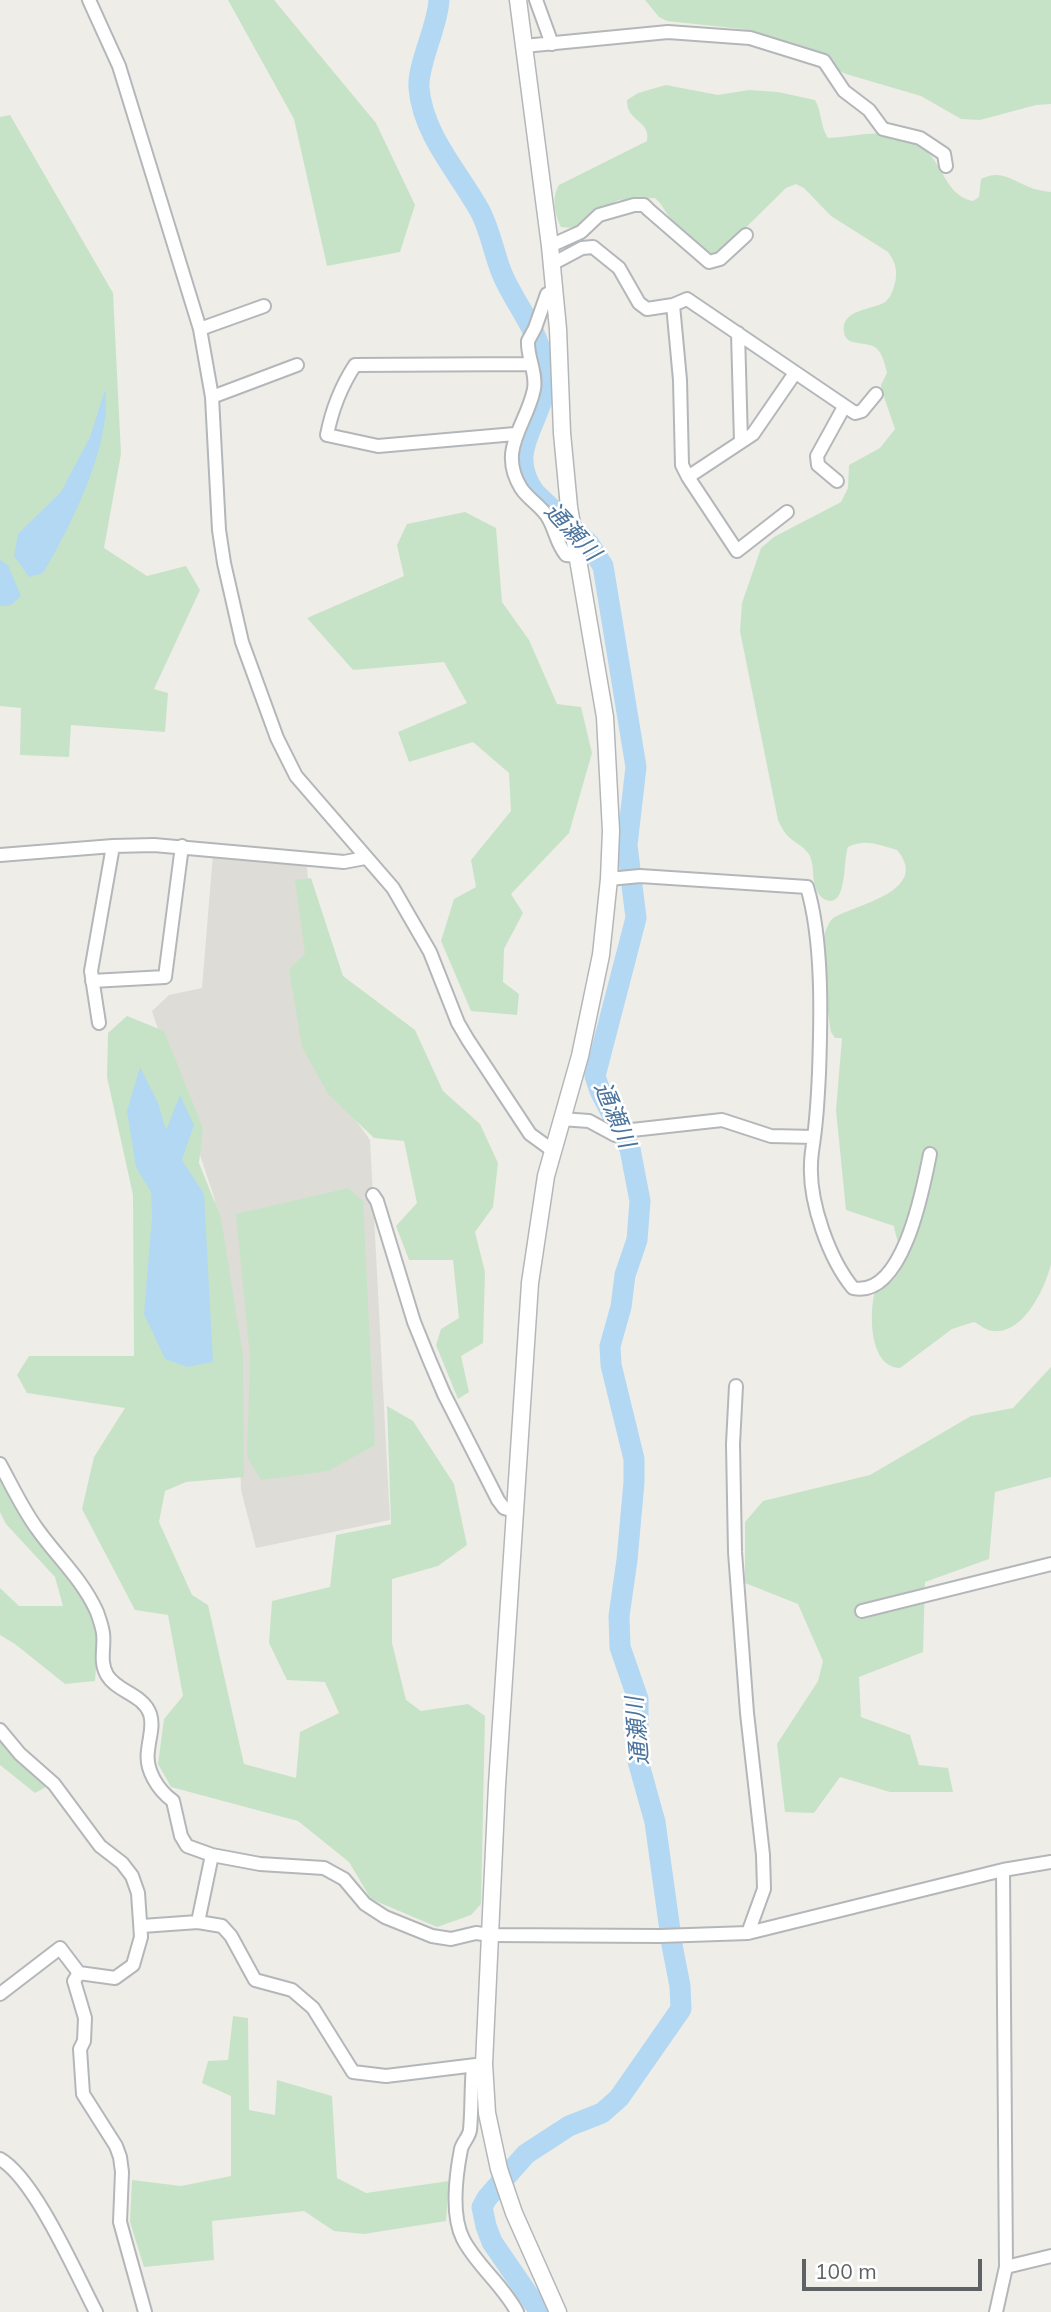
<!DOCTYPE html>
<meta charset="utf-8">
<style>
body{margin:0}
#map{position:relative;width:1051px;height:2312px;overflow:hidden;background:#efede7;font-family:Mulish,sans-serif}
canvas{display:block}
.scale{position:absolute;left:802px;top:2259px;width:180px;height:32px;box-sizing:border-box;border:4px solid #5f6265;border-top:0;padding-left:9px;font-size:21px;line-height:24px;white-space:nowrap;color:#5f6265;-webkit-text-stroke:5px #fff;paint-order:stroke}
</style>
<div id="map">
<canvas width="1051" height="2312"></canvas>
<div class="scale">100 m</div>
</div>
<script>
const ctx = document.querySelector('canvas').getContext('2d');
ctx.lineJoin = 'round';
function paint(path, color) { ctx.fillStyle = color; ctx.fill(path, 'evenodd'); }
function trace(path, color, width, dash) { ctx.strokeStyle = color; ctx.lineWidth = width; ctx.lineCap = dash ? 'butt' : 'round'; ctx.setLineDash(dash || []); ctx.stroke(path); }
function label(font, color, halo, rows, align = 'center') {
  ctx.font = font + ' Mulish,"Noto Sans JP",sans-serif'; ctx.lineWidth = 5; ctx.setLineDash([]); ctx.textBaseline = 'middle'; ctx.strokeStyle = halo; ctx.fillStyle = color; for (const [text, x, y, turn = 0] of rows) {
    ctx.save(); ctx.translate(x, y); ctx.rotate((+turn || 0) * Math.PI / 180); ctx.textAlign = isNaN(turn) ? turn : align; if (halo) ctx.strokeText(text, 0, 0); ctx.fillText(text, 0, 0); ctx.restore();
  }
}
paint(new Path2D(`
 M 213,854 L 307,865 L 312,957 L 328,1081 L 370,1140 L 390,1520 L 256,1548 L 241,1490 L 237,1350 L 214,1197 L 152,1011 L 169,995 L 202,988 Z`), '#dedcd6');
paint(new Path2D(`
 M 228,0 L 274,0 L 376,123 L 415,205 L 400,252 L 327,266 L 294,119 Z
 M 645,0 L 1051,0 L 1051,104 L 1036,105 L 980,120 L 961,119 L 921,96 L 846,74 L 812,57 L 742,29 L 667,21 L 659,17 Z
 M 666,85 L 718,95 L 749,90 L 778,92 L 815,100 C 822,112 820,126 828,138 C 851,137 876,130 899,136 C 946,147 938,194 973,201 L 979,197 L 981,179 C 1000,169 1012,180 1029,187 C 1036,190 1044,191 1051,192 L 1051,1264 C 1045,1289 1023,1334 994,1331 C 986,1331 981,1325 974,1322 L 952,1329 L 900,1368 C 869,1367 869,1313 875,1291 C 881,1286 888,1285 894,1279 C 911,1262 896,1244 894,1226 L 846,1210 L 836,1110 L 842,1038 L 835,1038 L 831,1032 C 828,1004 812,940 833,918 C 857,904 931,891 897,850 C 879,845 866,838 848,847 C 843,860 847,899 831,901 C 826,901 821,898 818,893 C 811,882 815,868 810,856 C 806,848 797,844 790,838 C 784,833 781,826 778,820 L 740,631 L 742,603 L 761,548 L 774,537 L 841,502 L 848,488 L 849,465 L 880,448 L 895,429 L 882,391 L 881,385 L 887,373 C 885,365 883,354 876,348 C 867,340 846,348 844,332 C 840,309 873,310 885,302 C 891,297 893,290 895,283 C 898,271 895,261 888,252 L 831,216 L 804,188 L 796,184 L 786,188 L 718,255 L 709,253 L 675,226 L 660,203 L 655,198 L 618,200 L 575,228 L 561,227 C 555,215 551,198 559,185 L 647,141 C 651,120 626,122 627,100 L 638,93 Z
 M 10,115 L 113,293 L 121,454 L 104,548 L 147,576 L 186,566 L 200,590 L 154,689 L 168,693 L 165,732 L 71,725 L 69,757 L 20,755 L 21,708 L 0,706 L 0,117 Z
 M 465,512 L 496,528 L 502,602 L 529,640 L 557,704 L 581,707 L 592,753 L 569,833 L 511,894 L 523,913 L 504,949 L 503,982 L 519,994 L 517,1015 L 471,1011 L 441,941 L 454,899 L 476,887 L 471,860 L 511,811 L 509,773 L 473,742 L 409,762 L 398,732 L 467,703 L 444,662 L 353,670 L 307,618 L 404,576 L 397,545 L 407,524 Z
 M 311,878 L 343,976 L 415,1030 L 443,1091 L 480,1124 L 498,1163 L 493,1207 L 475,1232 L 485,1272 L 483,1343 L 461,1356 L 469,1392 L 458,1399 L 436,1345 L 441,1329 L 459,1318 L 453,1260 L 409,1260 L 396,1226 L 417,1203 L 404,1141 L 374,1138 L 328,1094 L 302,1047 L 289,969 L 305,954 L 295,880 Z
 M 127,1016 L 164,1031 L 203,1128 L 199,1163 L 221,1218 L 243,1356 L 244,1477 L 186,1482 L 165,1491 L 159,1522 L 192,1595 L 208,1605 L 244,1764 L 296,1778 L 300,1732 L 339,1713 L 325,1682 L 287,1680 L 269,1643 L 272,1601 L 330,1587 L 336,1535 L 391,1524 L 387,1406 L 413,1421 L 454,1484 L 467,1545 L 438,1566 L 392,1579 L 392,1643 L 406,1700 L 421,1711 L 468,1704 L 485,1716 L 481,1904 L 471,1915 L 437,1927 L 371,1899 L 349,1862 L 298,1821 L 171,1787 L 158,1764 L 164,1719 L 183,1696 L 168,1615 L 135,1610 L 82,1509 L 94,1457 L 125,1408 L 27,1393 L 17,1375 L 29,1356 L 134,1356 L 133,1195 L 107,1077 L 108,1033 Z
 M 348,1188 L 363,1201 L 375,1445 L 328,1471 L 261,1480 L 247,1457 L 250,1358 L 236,1214 Z
 M 1051,1367 L 1051,1477 L 995,1492 L 989,1559 L 925,1582 L 923,1652 L 859,1677 L 861,1717 L 910,1735 L 919,1765 L 948,1768 L 953,1792 L 890,1792 L 840,1777 L 814,1813 L 785,1812 L 777,1744 L 818,1681 L 823,1661 L 798,1604 L 745,1583 L 745,1522 L 763,1501 L 870,1475 L 971,1416 L 1013,1408 Z
 M 0,1480 L 28,1528 L 80,1590 L 99,1628 L 95,1681 L 65,1684 L 15,1644 L 0,1635 L 0,1588 L 19,1606 L 63,1606 L 55,1577 L 6,1524 L 0,1512 Z
 M 0,1736 L 46,1787 L 35,1793 L 0,1765 Z
 M 233,2016 L 248,2018 L 249,2110 L 275,2115 L 277,2080 L 332,2096 L 337,2178 L 366,2193 L 449,2181 L 446,2221 L 364,2234 L 334,2231 L 304,2211 L 212,2221 L 214,2260 L 144,2267 L 130,2222 L 132,2180 L 181,2186 L 231,2176 L 231,2096 L 202,2083 L 208,2061 L 228,2060 Z`), '#c7e3c7');
paint(new Path2D(`
 M 105,390 C 113,442 70,529 43,573 L 29,577 L 14,556 L 18,534 L 61,492 L 90,437 Z
 M 0,560 L 8,565 L 21,596 L 11,605 L 0,606 Z
 M 140,1067 L 158,1103 L 166,1130 L 180,1095 L 194,1125 L 182,1160 L 204,1194 L 213,1362 L 187,1367 L 165,1359 L 144,1314 L 152,1217 L 151,1192 L 136,1167 L 127,1111 Z`), '#b2d8f4');
trace(new Path2D(`
 M 439,0 C 438,26 417,65 419,88 C 423,135 458,171 480,211 C 490,230 493,250 501,271 C 512,300 536,326 542,357 C 544,366 547,380 545,389 C 537,428 506,453 535,493 L 589,544 L 603,566 L 636,767 L 627,845 L 636,918 L 595,1076 L 600,1091 L 630,1149 L 640,1201 L 637,1240 L 625,1275 L 621,1307 L 610,1346 L 611,1365 L 634,1459 L 634,1482 L 627,1560 L 619,1616 L 620,1647 L 638,1699 L 638,1761 L 655,1822 L 672,1945 L 680,1986 L 681,2009 L 619,2098 L 602,2113 L 569,2126 L 526,2154 L 487,2198 L 482,2207 L 486,2226 L 492,2242 L 540,2312`), '#b2d8f4', 21);
const minor = new Path2D(`
 M 89,0 L 119,66 L 200,329 L 212,397 L 219,530 L 224,563 L 242,642 L 277,738 L 296,776 L 393,888 L 430,952 L 458,1023 L 468,1040 L 530,1134 L 552,1150
 M 536,0 L 552,44
 M 524,46 L 668,32 L 750,38 L 824,61 L 844,91 L 869,110 L 883,129 L 920,138 L 944,154 L 946,166
 M 550,246 L 581,232 L 599,215 L 634,205 L 644,205 L 649,210 L 709,262 L 720,259 L 746,235
 M 552,264 L 582,248 L 593,247 L 619,268 L 639,303 L 647,309 L 673,305 L 687,299 L 855,413 L 862,411 L 876,394
 M 555,291 L 547,294 L 535,328 L 528,341 C 527,357 537,373 534,389 C 527,425 497,449 521,488 C 528,499 540,505 547,516 C 555,528 556,543 566,555 L 577,556
 M 673,305 L 680,380 L 682,465 L 688,477 L 737,551 L 787,512
 M 200,329 L 264,306
 M 738,333 L 741,442
 M 212,397 L 297,365
 M 515,434 L 378,446 L 327,435 C 332,409 340,388 355,365 L 531,364
 M 688,477 L 753,434 L 795,373
 M 837,481 L 818,465 L 817,456 L 844,407
 M 0,855 L 113,846 L 154,845 L 344,862 L 365,858
 M 609,879 L 640,876 L 807,887 C 823,940 821,1017 819,1073 C 818,1094 817,1116 814,1137 C 813,1146 811,1155 811,1164 C 809,1202 829,1259 853,1288 C 903,1299 923,1189 930,1154
 M 92,981 L 165,977 L 182,846
 M 99,1023 L 91,971 L 113,846
 M 561,1119 L 589,1121 L 615,1135 L 632,1130 L 722,1120 L 771,1136 L 814,1137
 M 373,1195 L 377,1201 L 414,1322 L 429,1359 L 444,1394 L 498,1500 L 504,1508 L 515,1511
 M 736,1386 L 733,1444 L 735,1552 L 747,1713 L 763,1855 L 764,1889 L 748,1933
 M 0,1464 C 12,1486 23,1510 38,1530 C 58,1558 82,1579 97,1612 C 99,1618 102,1626 103,1633 C 105,1647 99,1661 107,1675 C 117,1692 143,1694 150,1714 C 154,1726 149,1738 148,1751 C 145,1770 158,1790 173,1801 L 181,1836 L 187,1846 L 212,1855 L 260,1864 L 324,1868 L 344,1879 L 365,1904 L 385,1917 L 432,1936 L 451,1939 L 476,1933 L 491,1935 L 660,1936 L 748,1933 L 1003,1870 L 1051,1862
 M 862,1611 L 1051,1564
 M 0,1730 L 20,1754 L 54,1784 L 100,1846 L 122,1863 L 132,1876 L 138,1893 L 141,1937 L 133,1965 L 115,1978 L 79,1973 L 74,1981 L 85,2018 L 84,2041 L 80,2049 L 83,2094 L 116,2146 L 120,2157 L 122,2172 L 120,2222 L 145,2312
 M 212,1855 L 198,1922 L 222,1926 L 231,1936 L 255,1980 L 292,1990 L 313,2008 L 353,2072 L 386,2076 L 484,2064
 M 142,1926 L 198,1922
 M 0,1994 L 60,1948 L 79,1973
 M 473,2066 C 471,2087 472,2109 470,2130 C 469,2137 463,2142 461,2149 C 456,2175 451,2215 463,2239 C 477,2266 503,2285 517,2312
 M 0,2159 C 35,2179 76,2274 96,2312
 M 1006,2267 L 1051,2256
 M 996,2312 L 1006,2267 L 1003,1870`);
const tertiary = new Path2D(`
 M 518,0 L 550,246 L 558,329 L 562,433 L 569,507 L 605,717 L 611,831 L 609,879 L 601,955 L 580,1056 L 546,1176 L 530,1283 L 497,1785 L 484,2064 L 487,2113 L 499,2169 L 514,2213 L 558,2312`);
trace(minor, '#b4b7ba', 16);
trace(tertiary, '#b4b7ba', 19);
trace(minor, '#fff', 12);
trace(tertiary, '#fff', 16);
label('italic 23px', '#4c749c', '#fff', [
 ["通瀬川",572,532,47],
 ["通瀬川",614,1115,67],
 ["通瀬川",638,1731,-95]
]);
</script>
